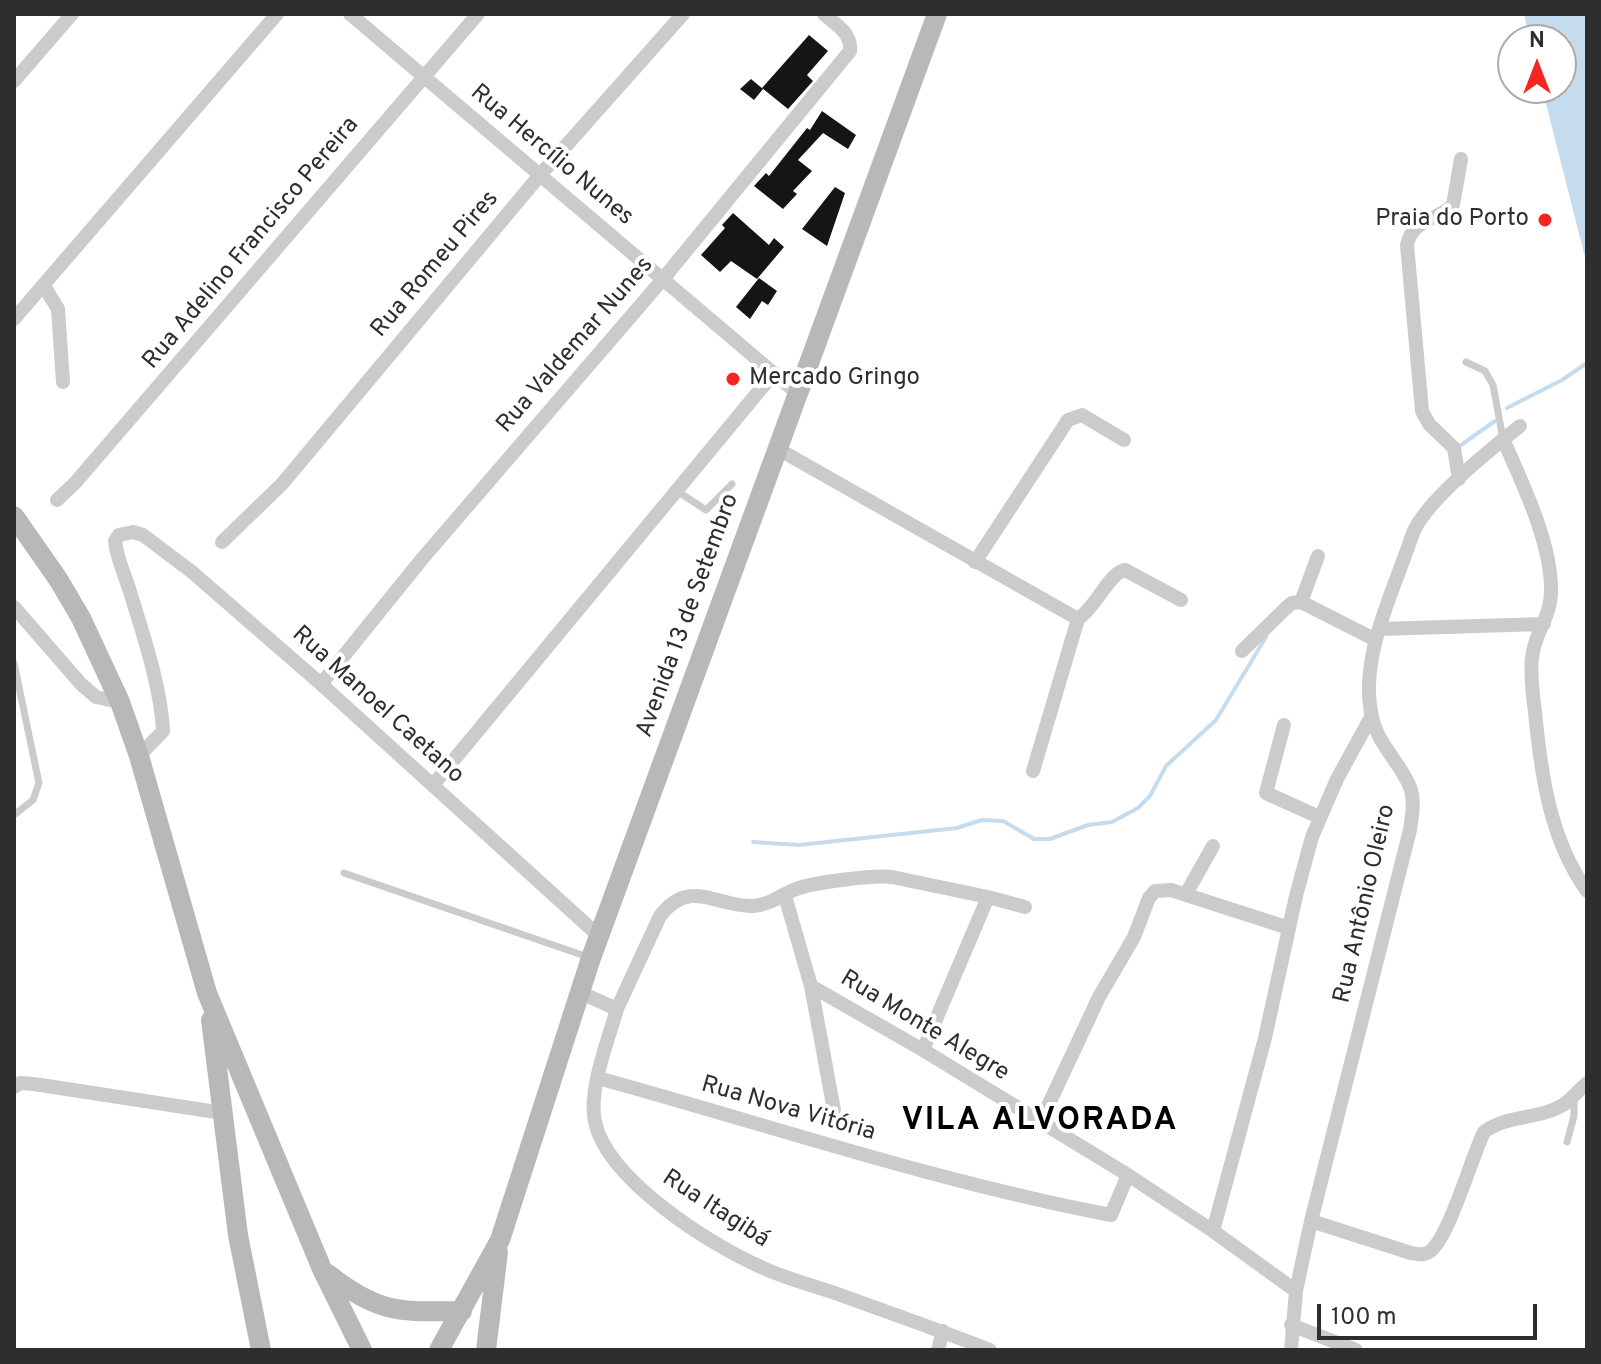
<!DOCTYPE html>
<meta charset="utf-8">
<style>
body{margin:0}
#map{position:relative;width:1601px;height:1364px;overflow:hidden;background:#fff;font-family:Overpass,sans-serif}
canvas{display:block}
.frame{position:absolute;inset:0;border:16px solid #2e2e2e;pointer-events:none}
.north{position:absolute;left:1497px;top:24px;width:80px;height:80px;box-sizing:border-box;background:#fff;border:2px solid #ababab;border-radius:50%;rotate:0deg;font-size:22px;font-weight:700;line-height:32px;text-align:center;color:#2e2e2e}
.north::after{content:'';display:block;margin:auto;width:28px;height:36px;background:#f32622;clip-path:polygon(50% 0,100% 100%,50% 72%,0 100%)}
.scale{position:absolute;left:1317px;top:1304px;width:220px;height:36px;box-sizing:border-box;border:4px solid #2e2e2e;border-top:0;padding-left:10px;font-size:24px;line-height:28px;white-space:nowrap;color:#2e2e2e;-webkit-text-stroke:6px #fff;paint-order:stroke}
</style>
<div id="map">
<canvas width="1601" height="1364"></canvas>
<div class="frame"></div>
<div class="north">N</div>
<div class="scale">100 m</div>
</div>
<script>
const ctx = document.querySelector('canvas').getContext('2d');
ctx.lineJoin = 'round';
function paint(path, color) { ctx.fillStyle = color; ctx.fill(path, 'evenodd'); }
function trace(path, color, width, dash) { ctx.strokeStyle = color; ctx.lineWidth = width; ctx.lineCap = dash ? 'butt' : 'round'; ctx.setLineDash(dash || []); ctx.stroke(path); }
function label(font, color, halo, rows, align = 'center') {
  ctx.font = font + ' Overpass,sans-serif'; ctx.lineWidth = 8; ctx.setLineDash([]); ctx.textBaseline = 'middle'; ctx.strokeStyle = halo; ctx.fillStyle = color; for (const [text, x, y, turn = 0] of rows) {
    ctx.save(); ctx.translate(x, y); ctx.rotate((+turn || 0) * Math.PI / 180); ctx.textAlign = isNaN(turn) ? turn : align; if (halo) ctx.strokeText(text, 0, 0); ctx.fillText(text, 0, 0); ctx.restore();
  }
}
paint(new Path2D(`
 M 1524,14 L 1587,14 L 1587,265 L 1542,88 L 1561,88 L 1561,40 L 1530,40 Z`), '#c5dbee');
trace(new Path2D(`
 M 1507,408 L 1562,380 L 1587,363
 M 1461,445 L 1495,421
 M 753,842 L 799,845 L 957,828 L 982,820 L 1003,821 L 1034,839 L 1050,839 L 1088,825 L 1112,822 L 1138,808 L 1150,796 L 1166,766 L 1216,720 L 1266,637`), '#c5dbee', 4);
paint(new Path2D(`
 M 809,35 L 828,51 L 807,75 L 813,81 L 788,109 L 762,88 Z
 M 751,79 L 763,89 L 754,100 L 740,89 Z
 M 822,111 L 856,135 L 848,149 L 823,133 L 798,160 L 812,171 L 793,191 L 797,194 L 783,209 L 754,186 L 766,173 L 769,176 L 807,128 L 810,130 Z
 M 835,187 L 845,193 L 827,246 L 802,229 Z
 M 733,213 L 769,245 L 774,238 L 784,247 L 757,279 L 731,261 L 720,272 L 701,255 L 725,228 L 722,225 Z
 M 759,278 L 777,291 L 768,305 L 762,301 L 750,319 L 736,307 Z`), '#151515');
trace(new Path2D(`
 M 1466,362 L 1485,371 L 1493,385 L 1503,439
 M 677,491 L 706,510 L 732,484
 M 14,663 L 39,783 L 33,800 L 14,815
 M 344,873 L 588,957
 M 1567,1142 L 1574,1116 L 1574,1098`), '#cbcbcb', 7);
trace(new Path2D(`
 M 350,14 L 797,393
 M 14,81 L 72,14
 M 44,286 L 58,309 L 63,382
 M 14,319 L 277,14
 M 1503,439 C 1522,482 1551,542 1551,589 C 1552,617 1534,632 1532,658 C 1530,676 1533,695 1535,712 C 1541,774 1550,840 1587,891
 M 778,449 L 1078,619 L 1033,771
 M 1459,479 L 1454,448 L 1429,424 L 1422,411 L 1407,245 C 1412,219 1437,221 1453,205 L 1461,159
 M 57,500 L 75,483 L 478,14
 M 222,542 L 282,484 L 540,175 L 683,14
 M 975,562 L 1068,420 L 1082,415 L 1124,440
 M 1301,602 L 1318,556
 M 14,607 L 81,684 L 96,697 L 120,702
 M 1078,619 C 1097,606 1109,573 1125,570 L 1181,600
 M 1379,629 L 1544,624
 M 1242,651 L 1286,608 L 1292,603 L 1301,602 L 1376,640
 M 321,684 L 422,559 L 663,279 L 850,51 C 852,33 836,25 824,14
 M 1284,725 L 1266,793 L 1319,817
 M 139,756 L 163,731 C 161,688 144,637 131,595 C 126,577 117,560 115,541 L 119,535 L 133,532 L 143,535 L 192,572 L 321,684 L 599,936
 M 433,785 L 774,373
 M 1186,894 L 1213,846
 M 785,896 L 811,986 L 834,1110
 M 988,897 L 1025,907
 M 811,986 L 923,1050 L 1128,1175 L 1213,1231 L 1296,1291
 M 579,992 L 617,1009 C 608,1041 588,1090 595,1122 C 607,1179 710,1245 761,1267 C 784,1278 811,1285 835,1293 C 887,1312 939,1330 990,1350
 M 617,1009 L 660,916 C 690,877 716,907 753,906 C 771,905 783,893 799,888 C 817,882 874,875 892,877 L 988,897 L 923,1050
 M 598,1078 C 769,1125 937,1182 1111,1215 L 1128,1175
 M 14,1087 L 20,1083 L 34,1084 L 223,1113
 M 1040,1123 L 1099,997 L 1134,937 L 1149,898 L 1155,891 L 1171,890 L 1289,928
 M 1311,1221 L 1411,1253 C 1417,1254 1423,1256 1429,1252 C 1449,1239 1471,1158 1484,1132 C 1508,1114 1538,1120 1563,1105 C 1572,1099 1579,1090 1587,1083
 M 1213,1231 L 1265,1038 L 1296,896 L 1312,837 L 1337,779 L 1371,717
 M 1291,1325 L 1356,1350
 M 938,1350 L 943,1331
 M 1291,1350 L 1296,1291 L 1311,1221 L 1410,830 C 1412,816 1415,800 1410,787 C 1400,762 1378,745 1372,717 C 1358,658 1395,588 1413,533 C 1426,501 1492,448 1520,426`), '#cbcbcb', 14);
trace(new Path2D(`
 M 14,516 L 58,579 L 81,618 L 120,702 L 139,756 L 207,993 L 322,1269 L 362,1350
 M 211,1020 L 238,1235 L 261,1350
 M 328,1274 C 379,1314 400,1312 462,1311
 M 439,1350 L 500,1240 L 591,958 L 937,14
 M 486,1350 L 498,1252`), '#b8b8b8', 20);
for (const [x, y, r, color] of [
 [1545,220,8,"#f32622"],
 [733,379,8,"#f32622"]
]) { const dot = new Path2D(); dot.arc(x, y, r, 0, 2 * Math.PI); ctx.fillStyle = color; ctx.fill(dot); trace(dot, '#fff', 3); }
label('24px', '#2e2e2e', '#fff', [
 ["Rua Hercílio Nunes",551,156,40],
 ["Rua Adelino Francisco Pereira",252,244,-50],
 ["Rua Romeu Pires",436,265,-50],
 ["Rua Valdemar Nunes",576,346,-49],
 ["Avenida 13 de Setembro",689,616,-70],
 ["Rua Manoel Caetano",377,706,42],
 ["Rua Antônio Oleiro",1366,904,-77],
 ["Rua Monte Alegre",924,1027,31],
 ["Rua Nova Vitória",788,1110,16],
 ["Rua Itagibá",715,1210,33]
]);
label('24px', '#2e2e2e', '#fff', [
 ["Praia do Porto",1529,220],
 ["Mercado Gringo",749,379,"left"]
], 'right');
ctx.letterSpacing = '2px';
label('bold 32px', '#000', '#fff', [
 ["VILA ALVORADA",1040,1123]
]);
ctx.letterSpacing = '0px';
</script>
